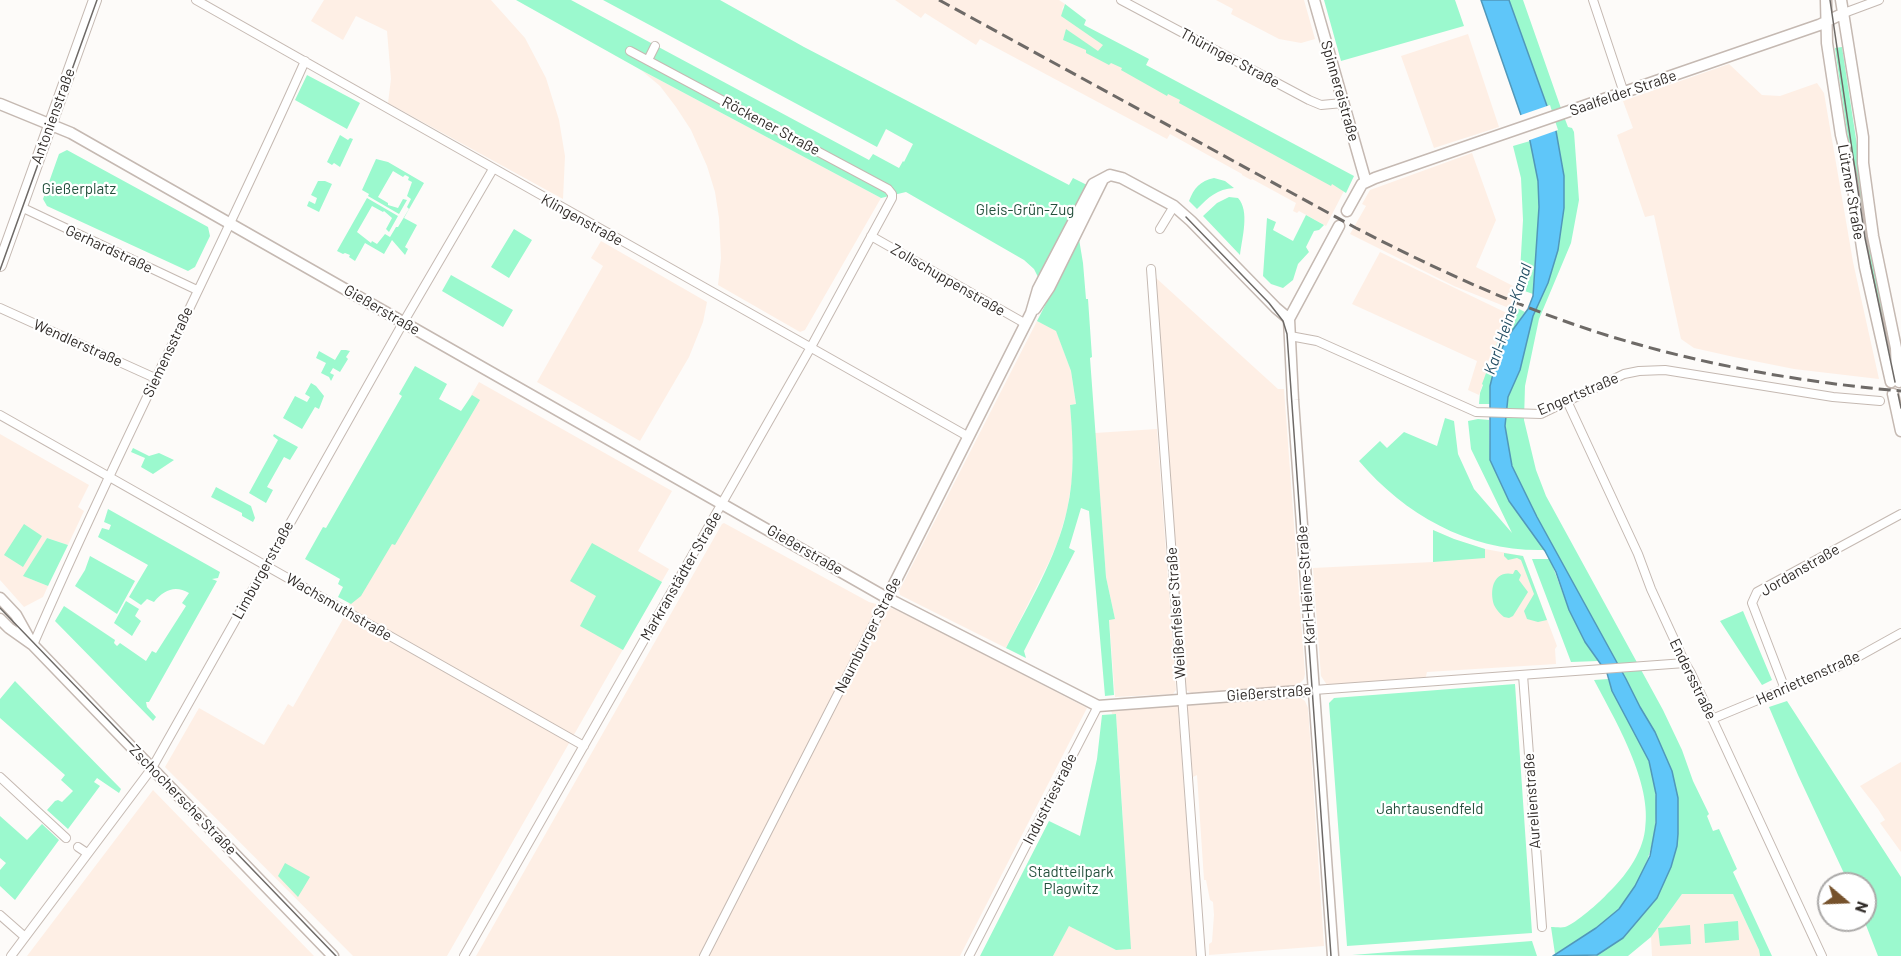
<!DOCTYPE html>
<meta charset="utf-8">
<style>
body{margin:0}
#map{position:relative;width:1901px;height:956px;overflow:hidden;background:#fdfbf9;font-family:Barlow,sans-serif}
canvas{display:block}
.north{position:absolute;left:1817px;top:872px;width:60px;height:60px;box-sizing:border-box;background:#fff;border:2px solid #acaaa9;border-radius:50%;rotate:109deg;font-size:16px;font-weight:700;line-height:24px;text-align:center;color:#302b28}
.north::after{content:'';display:block;margin:auto;width:21px;height:27px;background:#76522c;clip-path:polygon(50% 0,100% 100%,50% 72%,0 100%)}
</style>
<div id="map">
<canvas width="1901" height="956"></canvas>
<div class="north">N</div>
</div>
<script>
const ctx = document.querySelector('canvas').getContext('2d');
ctx.lineJoin = 'round';
function paint(path, color) { ctx.fillStyle = color; ctx.fill(path, 'evenodd'); }
function trace(path, color, width, dash) { ctx.strokeStyle = color; ctx.lineWidth = width; ctx.lineCap = dash ? 'butt' : 'round'; ctx.setLineDash(dash || []); ctx.stroke(path); }
function label(font, color, halo, rows, align = 'center') {
  ctx.font = font + ' Barlow,sans-serif'; ctx.lineWidth = 4.5; ctx.setLineDash([]); ctx.textBaseline = 'middle'; ctx.strokeStyle = halo; ctx.fillStyle = color; for (const [text, x, y, turn = 0] of rows) {
    ctx.save(); ctx.translate(x, y); ctx.rotate((+turn || 0) * Math.PI / 180); ctx.textAlign = isNaN(turn) ? turn : align; if (halo) ctx.strokeText(text, 0, 0); ctx.fillText(text, 0, 0); ctx.restore();
  }
}
paint(new Path2D(`
 M 324,0 L 491,0 L 525,38 L 546,78 L 559,120 L 565,156 L 563,199 L 388,103 L 391,79 L 387,31 L 356,16 L 343,40 L 311,21 Z
 M 895,0 L 1059,0 L 1065,4 L 1062,9 L 1083,25 L 1197,101 L 1345,189 L 1326,226 L 1299,211 L 1297,213 L 1293,211 L 1296,203 L 1252,179 L 1251,180 L 1242,175 L 1242,174 L 1170,134 L 1167,139 L 980,39 L 976,45 L 925,13 L 921,18 Z
 M 1216,0 L 1304,0 L 1315,39 L 1301,43 L 1279,39 L 1231,14 L 1233,9 Z
 M 1468,34 L 1499,127 L 1434,148 L 1401,56 Z
 M 1729,64 L 1762,95 L 1780,96 L 1817,83 L 1824,93 L 1853,262 L 1879,379 L 1794,369 L 1734,357 L 1694,348 L 1681,339 L 1654,215 L 1645,217 L 1617,135 L 1633,128 L 1623,101 Z
 M 641,70 L 881,198 L 805,330 L 800,332 L 718,285 L 721,258 L 719,218 L 715,192 L 707,166 L 691,130 L 676,107 L 660,86 Z
 M 1472,153 L 1496,220 L 1476,267 L 1519,289 L 1522,296 L 1517,308 L 1514,310 L 1454,286 L 1350,234 L 1366,206 L 1362,204 L 1370,190 Z
 M 601,241 L 707,302 L 703,322 L 689,357 L 640,441 L 537,382 L 603,266 L 591,258 Z
 M 1380,252 L 1513,316 L 1499,338 L 1479,395 L 1468,390 L 1477,361 L 1352,304 Z
 M 1155,277 L 1278,389 L 1284,389 L 1305,674 L 1304,679 L 1298,685 L 1191,693 L 1186,690 Z
 M 1037,321 L 1056,330 L 1071,371 L 1076,404 L 1070,405 L 1073,442 L 1072,480 L 1067,511 L 1058,541 L 1049,562 L 1006,648 L 900,595 L 899,591 Z
 M 479,382 L 672,491 L 638,551 L 669,569 L 447,956 L 353,956 L 165,767 L 199,708 L 264,745 L 288,704 L 293,707 L 343,619 L 349,603 Z
 M 1157,429 L 1176,690 L 1173,694 L 1115,697 L 1109,619 L 1115,619 L 1106,577 L 1095,433 Z
 M 0,434 L 89,485 L 78,507 L 84,511 L 68,545 L 47,538 L 24,576 L 48,586 L 43,597 L 24,607 L 0,580 Z
 M 724,523 L 869,602 L 894,609 L 937,630 L 1087,708 L 960,956 L 476,956 L 722,524 Z
 M 1433,530 L 1454,539 L 1485,549 L 1523,556 L 1557,646 L 1555,649 L 1556,664 L 1427,672 L 1425,680 L 1332,686 L 1327,685 L 1321,676 L 1313,568 L 1433,562 Z
 M 1299,697 L 1305,701 L 1308,708 L 1324,946 L 1209,955 L 1209,944 L 1212,942 L 1214,915 L 1213,902 L 1210,900 L 1206,880 L 1204,880 L 1197,775 L 1193,777 L 1187,707 L 1189,704 Z
 M 1175,704 L 1178,706 L 1178,709 L 1197,956 L 1053,956 L 1069,925 L 1116,950 L 1123,820 L 1116,714 L 1112,714 L 1111,709 Z
 M 1901,762 L 1901,852 L 1880,823 L 1885,820 L 1878,809 L 1860,786 Z
 M 153,790 L 314,956 L 27,956 Z
 M 1682,894 L 1733,894 L 1759,950 L 1760,956 L 1652,956 L 1651,937 Z`), '#feefe5');
paint(new Path2D(`
 M 516,0 L 571,0 L 869,160 L 873,154 L 899,168 L 903,161 L 904,162 L 913,144 L 886,129 L 877,147 L 603,0 L 720,0 L 804,47 L 1069,185 L 1073,178 L 1087,185 L 1038,277 L 1034,269 L 1024,260 L 906,192 L 881,198 L 641,70 Z
 M 1324,0 L 1455,0 L 1464,26 L 1341,61 Z
 M 1509,0 L 1523,0 L 1563,114 L 1568,127 L 1572,128 L 1574,132 L 1579,200 L 1571,243 L 1539,319 L 1525,386 L 1524,420 L 1536,470 L 1546,496 L 1663,710 L 1682,750 L 1693,781 L 1709,814 L 1707,816 L 1713,831 L 1719,829 L 1737,869 L 1733,872 L 1772,956 L 1760,956 L 1759,950 L 1733,894 L 1682,894 L 1651,937 L 1628,956 L 1595,956 L 1623,938 L 1657,898 L 1671,867 L 1677,846 L 1678,834 L 1678,798 L 1626,679 L 1537,517 L 1512,466 L 1505,426 L 1508,397 L 1520,370 L 1533,316 L 1548,283 L 1558,250 L 1556,131 Z
 M 1065,4 L 1086,20 L 1084,25 L 1149,59 L 1146,65 L 1354,176 L 1346,193 L 1332,184 L 1331,186 L 1179,103 L 1180,100 L 1168,94 L 1167,96 L 1121,70 L 1122,68 L 1111,63 L 1109,65 L 1086,53 L 1086,50 L 1063,40 L 1066,29 L 1098,51 L 1103,45 L 1061,16 Z
 M 1842,47 L 1871,237 L 1888,324 L 1881,326 C 1862,233 1848,141 1835,48 Z
 M 307,75 L 360,103 L 347,129 L 295,100 Z
 M 340,135 L 348,140 L 350,138 L 353,139 L 340,167 L 334,163 L 332,165 L 327,162 Z
 M 1530,141 L 1538,181 L 1539,207 L 1533,294 L 1519,289 L 1523,220 L 1521,178 L 1513,146 Z
 M 67,150 L 208,227 L 210,236 L 195,267 L 188,271 L 47,206 L 43,199 L 59,154 Z
 M 376,159 L 388,162 L 424,183 L 404,218 L 417,225 L 405,247 L 408,249 L 405,255 L 392,240 L 384,254 L 365,243 L 355,261 L 349,257 L 350,255 L 345,253 L 343,254 L 337,251 L 367,198 L 398,216 L 389,232 L 386,229 L 392,218 L 384,211 L 383,212 L 372,206 L 357,232 L 371,243 L 372,241 L 377,244 L 385,234 L 390,237 L 396,227 L 398,227 L 409,209 L 407,207 L 411,199 L 407,196 L 412,182 L 408,180 L 409,177 L 405,175 L 403,177 L 393,171 L 378,197 L 388,203 L 388,205 L 398,208 L 403,199 L 407,200 L 399,214 L 368,196 L 369,194 L 362,190 Z
 M 1214,178 L 1225,181 L 1234,188 C 1217,189 1209,197 1197,209 L 1189,201 C 1194,188 1200,181 1214,178 Z
 M 318,181 L 325,181 L 332,184 L 319,212 L 307,206 L 309,201 L 315,204 L 317,198 L 311,195 Z
 M 1229,197 L 1238,198 C 1250,211 1242,238 1240,255 L 1203,216 L 1217,203 Z
 M 1306,215 L 1324,225 L 1319,230 L 1314,231 L 1306,247 L 1309,252 L 1298,264 L 1293,280 L 1283,288 L 1271,284 L 1263,276 L 1267,218 L 1276,222 L 1273,230 L 1293,241 Z
 M 514,229 L 532,240 L 509,278 L 491,267 Z
 M 1079,239 L 1083,263 L 1086,299 L 1088,299 L 1092,357 L 1090,358 L 1106,577 L 1115,619 L 1109,620 L 1114,695 L 1105,696 L 1089,511 L 1081,508 L 1069,548 L 1075,551 L 1024,651 L 1026,658 L 1006,648 C 1028,605 1057,557 1067,510 C 1075,476 1073,440 1070,405 L 1076,404 L 1071,371 L 1056,331 L 1037,321 Z
 M 451,275 L 513,310 L 503,327 L 442,291 Z
 M 1517,308 L 1525,312 C 1504,342 1490,367 1490,404 L 1479,404 L 1480,393 L 1483,385 L 1482,384 L 1499,338 Z
 M 341,350 L 346,350 L 350,351 L 346,357 L 348,359 L 340,372 L 333,368 L 330,373 L 334,375 L 331,381 L 329,377 L 321,373 L 326,363 L 316,358 L 319,351 L 335,360 Z
 M 415,366 L 447,384 L 439,399 L 461,411 L 472,395 L 480,400 L 395,545 L 392,544 L 361,596 L 351,604 L 338,597 L 343,587 L 338,584 L 340,579 L 305,559 L 323,527 L 326,528 L 402,396 L 399,394 Z
 M 311,383 L 316,386 L 324,396 L 319,409 L 315,407 L 302,429 L 283,418 L 295,396 L 307,402 L 310,397 L 305,394 Z
 M 1445,418 L 1454,421 L 1458,454 L 1474,489 L 1512,533 L 1471,449 L 1468,421 L 1478,419 L 1489,420 L 1490,460 L 1509,501 L 1545,550 C 1471,552 1406,516 1359,461 L 1380,441 L 1387,448 L 1404,432 L 1437,446 Z
 M 274,434 L 298,447 L 290,460 L 284,457 L 267,487 L 273,490 L 266,503 L 249,493 L 278,440 L 273,436 Z
 M 133,448 L 149,456 L 159,453 L 174,460 L 153,474 L 141,467 L 145,458 L 131,452 Z
 M 216,487 L 251,506 L 255,518 L 253,522 L 242,516 L 242,513 L 211,497 Z
 M 108,509 L 220,572 L 218,578 L 212,579 L 217,581 L 149,702 L 146,702 L 147,707 L 156,717 L 153,721 L 55,621 L 64,606 L 115,640 L 114,643 L 117,646 L 120,643 L 146,661 L 152,651 L 156,653 L 186,606 L 182,603 L 189,593 C 175,585 164,590 154,602 L 147,599 L 141,605 L 129,597 L 148,565 L 98,537 L 102,528 L 109,530 L 111,525 L 104,522 Z
 M 24,524 L 42,536 L 23,567 L 4,555 Z
 M 1433,530 L 1454,539 L 1485,549 L 1485,558 L 1433,562 Z
 M 47,538 L 68,545 L 48,586 L 23,576 Z
 M 592,543 L 662,582 L 623,650 L 580,626 L 596,596 L 570,581 Z
 M 1504,553 L 1523,556 L 1547,620 L 1538,622 L 1527,619 L 1524,611 L 1534,594 L 1521,560 L 1517,558 L 1508,560 L 1504,556 Z
 M 90,556 L 135,581 L 117,614 L 75,586 L 85,570 Z
 M 1532,559 L 1550,559 L 1569,610 L 1585,642 L 1598,661 L 1571,662 Z
 M 1515,570 L 1517,570 L 1521,575 L 1519,580 L 1528,592 L 1513,616 L 1509,618 L 1504,617 C 1500,614 1496,609 1494,605 C 1489,589 1494,570 1513,574 Z
 M 126,601 L 139,609 L 135,616 L 141,621 L 132,636 L 114,623 Z
 M 1743,611 L 1772,680 L 1762,685 L 1720,621 Z
 M 1608,679 C 1618,708 1640,732 1649,762 C 1665,811 1654,870 1619,909 C 1601,928 1577,940 1555,954 L 1551,927 C 1555,927 1561,928 1565,927 C 1575,924 1600,902 1608,893 C 1625,877 1642,854 1645,830 C 1653,783 1615,720 1594,680 Z
 M 15,681 L 121,789 L 119,793 L 97,778 L 94,782 L 100,786 L 68,829 L 47,810 L 55,801 L 58,800 L 62,802 L 73,791 L 61,780 L 65,775 L 0,718 L 0,699 Z
 M 1515,684 L 1532,933 L 1347,946 L 1329,703 L 1334,698 Z
 M 1787,701 L 1901,877 L 1901,956 L 1878,956 L 1864,920 L 1865,884 L 1849,884 L 1798,775 L 1769,707 Z
 M 1116,714 L 1131,949 L 1116,950 L 1069,926 L 1053,956 L 980,956 L 1049,821 L 1080,836 L 1097,759 L 1102,715 Z
 M 0,816 L 27,840 L 42,824 L 59,840 L 15,900 L 0,886 L 0,870 L 6,863 L 0,858 Z
 M 285,863 L 310,877 L 298,897 L 278,876 Z
 M 1738,921 L 1739,940 L 1705,943 L 1704,924 Z
 M 1690,925 L 1691,944 L 1660,946 L 1658,928 Z
 M 1532,941 L 1537,956 L 1352,955 Z`), '#9bf9ce');
const water = new Path2D(`
 M 1481,0 L 1509,0 L 1556,131 L 1564,176 L 1564,208 L 1558,250 L 1548,283 L 1533,316 L 1520,370 L 1508,397 L 1505,426 L 1512,466 L 1537,517 L 1626,679 L 1640,707 L 1655,732 L 1672,771 L 1678,798 L 1678,834 L 1677,846 L 1671,867 L 1657,898 L 1623,938 L 1597,955 L 1553,956 L 1596,928 L 1619,909 L 1635,886 L 1650,856 L 1656,823 L 1656,794 L 1649,761 L 1612,691 L 1607,673 L 1585,642 L 1569,610 L 1556,572 L 1545,551 L 1509,501 L 1490,460 L 1490,386 L 1495,366 L 1506,339 L 1528,309 L 1533,296 L 1539,207 L 1538,181 L 1530,141 Z`);
paint(water, '#5fc6f9');
trace(water, '#5198ba', 1.5);
paint(new Path2D(`
 M 1550,105 L 1558,130 L 1527,141 L 1518,116 Z`), '#fdfbf9');
const street = new Path2D(`
 M 196,0 L 969,437
 M 1121,0 L 1309,100 L 1321,105 L 1343,103
 M 1593,0 L 1624,93
 M 1844,13 L 1879,0
 M 648,60 L 655,46
 M 21,207 L 197,290
 M 1160,229 L 1174,206
 M 871,236 L 1026,324
 M 1151,269 L 1201,956
 M 0,308 L 155,378
 M 1290,336 L 1317,341 L 1476,412 L 1541,414 L 1624,374 L 1639,371 L 1665,370 L 1833,397 L 1880,401
 M 1567,401 L 1638,554 L 1651,589 L 1685,663 L 1691,673 L 1822,956
 M 0,415 L 584,746
 M 33,645 C 118,448 218,257 305,61
 M 1523,675 L 1542,927
 M 1785,689 L 1752,603 L 1757,592 L 1901,514
 M 1314,690 L 1685,663
 M 1712,719 L 1847,663 L 1901,633
 M 0,777 L 66,838
 M 78,847 L 87,853
 M 0,915 L 25,937
 M 11,956 L 152,768 L 403,323 L 493,169
 M 464,956 L 811,347 L 892,198 L 892,194 L 888,189 L 630,51
 M 704,956 L 887,598
 M 969,956 L 1098,706`);
const secondary = new Path2D(`
 M 1314,0 L 1366,182
 M 1826,0 L 1827,43 L 1841,135 L 1851,175 L 1865,267 L 1891,382
 M 1841,0 L 1863,137 L 1863,163 L 1873,236 L 1896,348 L 1897,371 L 1899,382
 M 0,104 L 71,133 L 887,598 L 1098,706 L 1314,690
 M 1347,211 L 1362,184 L 1375,178 L 1819,25 L 1844,13
 M 1035,309 L 1049,288 L 1103,179
 M 1893,394 L 1901,431
 M 0,598 L 16,615 L 31,642
 M 887,598 L 1031,313 L 1038,289 L 1093,184 L 1110,175 L 1122,178 L 1174,206 L 1191,221 L 1276,308 L 1289,319
 M 0,619 L 9,628 L 33,645 L 333,956
 M 1333,956 L 1293,400 L 1289,319 L 1339,226`);
const primary = new Path2D(`
 M 0,265 L 95,0`);
trace(street, '#c5b9b2', 10);
trace(secondary, '#c5b9b2', 13);
trace(primary, '#c5b9b2', 14);
trace(street, '#fff', 8);
trace(secondary, '#fff', 10);
trace(primary, '#fff', 12);
trace(new Path2D(`
 M 1830,0 L 1865,238 L 1895,382
 M 1186,217 L 1269,303 L 1283,321 L 1287,334 L 1331,956
 M 0,270 L 97,0
 M 1898,394 L 1901,408
 M 0,608 L 336,956`), '#6e6a67', 1.5);
trace(new Path2D(`
 M 939,0 L 1356,228 C 1445,274 1537,316 1633,343 C 1721,368 1810,383 1901,391`), '#6e6a67', 3, [12, 6]);
label('15px', '#302b28', '#fff', [
 ["Thüringer Straße",1230,58,28],
 ["Spinnereistraße",1340,91,74],
 ["Saalfelder Straße",1623,93,-19],
 ["Antonienstraße",53,116,-70],
 ["Röckener Straße",771,126,28],
 ["Lützner Straße",1851,192,80],
 ["Klingenstraße",582,220,29],
 ["Gerhardstraße",109,249,25],
 ["Zollschuppenstraße",948,280,30],
 ["Gießerstraße",382,310,30],
 ["Wendlerstraße",78,343,24],
 ["Siemensstraße",168,352,-65],
 ["Engertstraße",1578,394,-23],
 ["Gießerstraße",805,550,30],
 ["Limburgerstraße",263,570,-61],
 ["Jordanstraße",1800,570,-30],
 ["Markranstädter Straße",681,576,-60],
 ["Karl-Heine-Straße",1306,585,-94],
 ["Wachsmuthstraße",339,607,30],
 ["Weißenfelser Straße",1176,613,-94],
 ["Naumburger Straße",868,635,-63],
 ["Henriettenstraße",1808,678,-24],
 ["Endersstraße",1693,679,64],
 ["Gießerstraße",1269,693,-4],
 ["Industriestraße",1050,799,-63],
 ["Zschochersche Straße",183,800,46],
 ["Aurelienstraße",1532,801,-94]
]);
label('15px', '#24513d', '#fff', [
 ["Gießerplatz",79,189],
 ["Gleis-Grün-Zug",1025,210],
 ["Jahrtausendfeld",1430,809],
 ["Stadtteilpark",1071,872],
 ["Plagwitz",1071,889]
]);
label('italic 16px', '#244f64', '#fff', [
 ["Karl-Heine-Kanal",1508,319,-71]
]);
</script>
